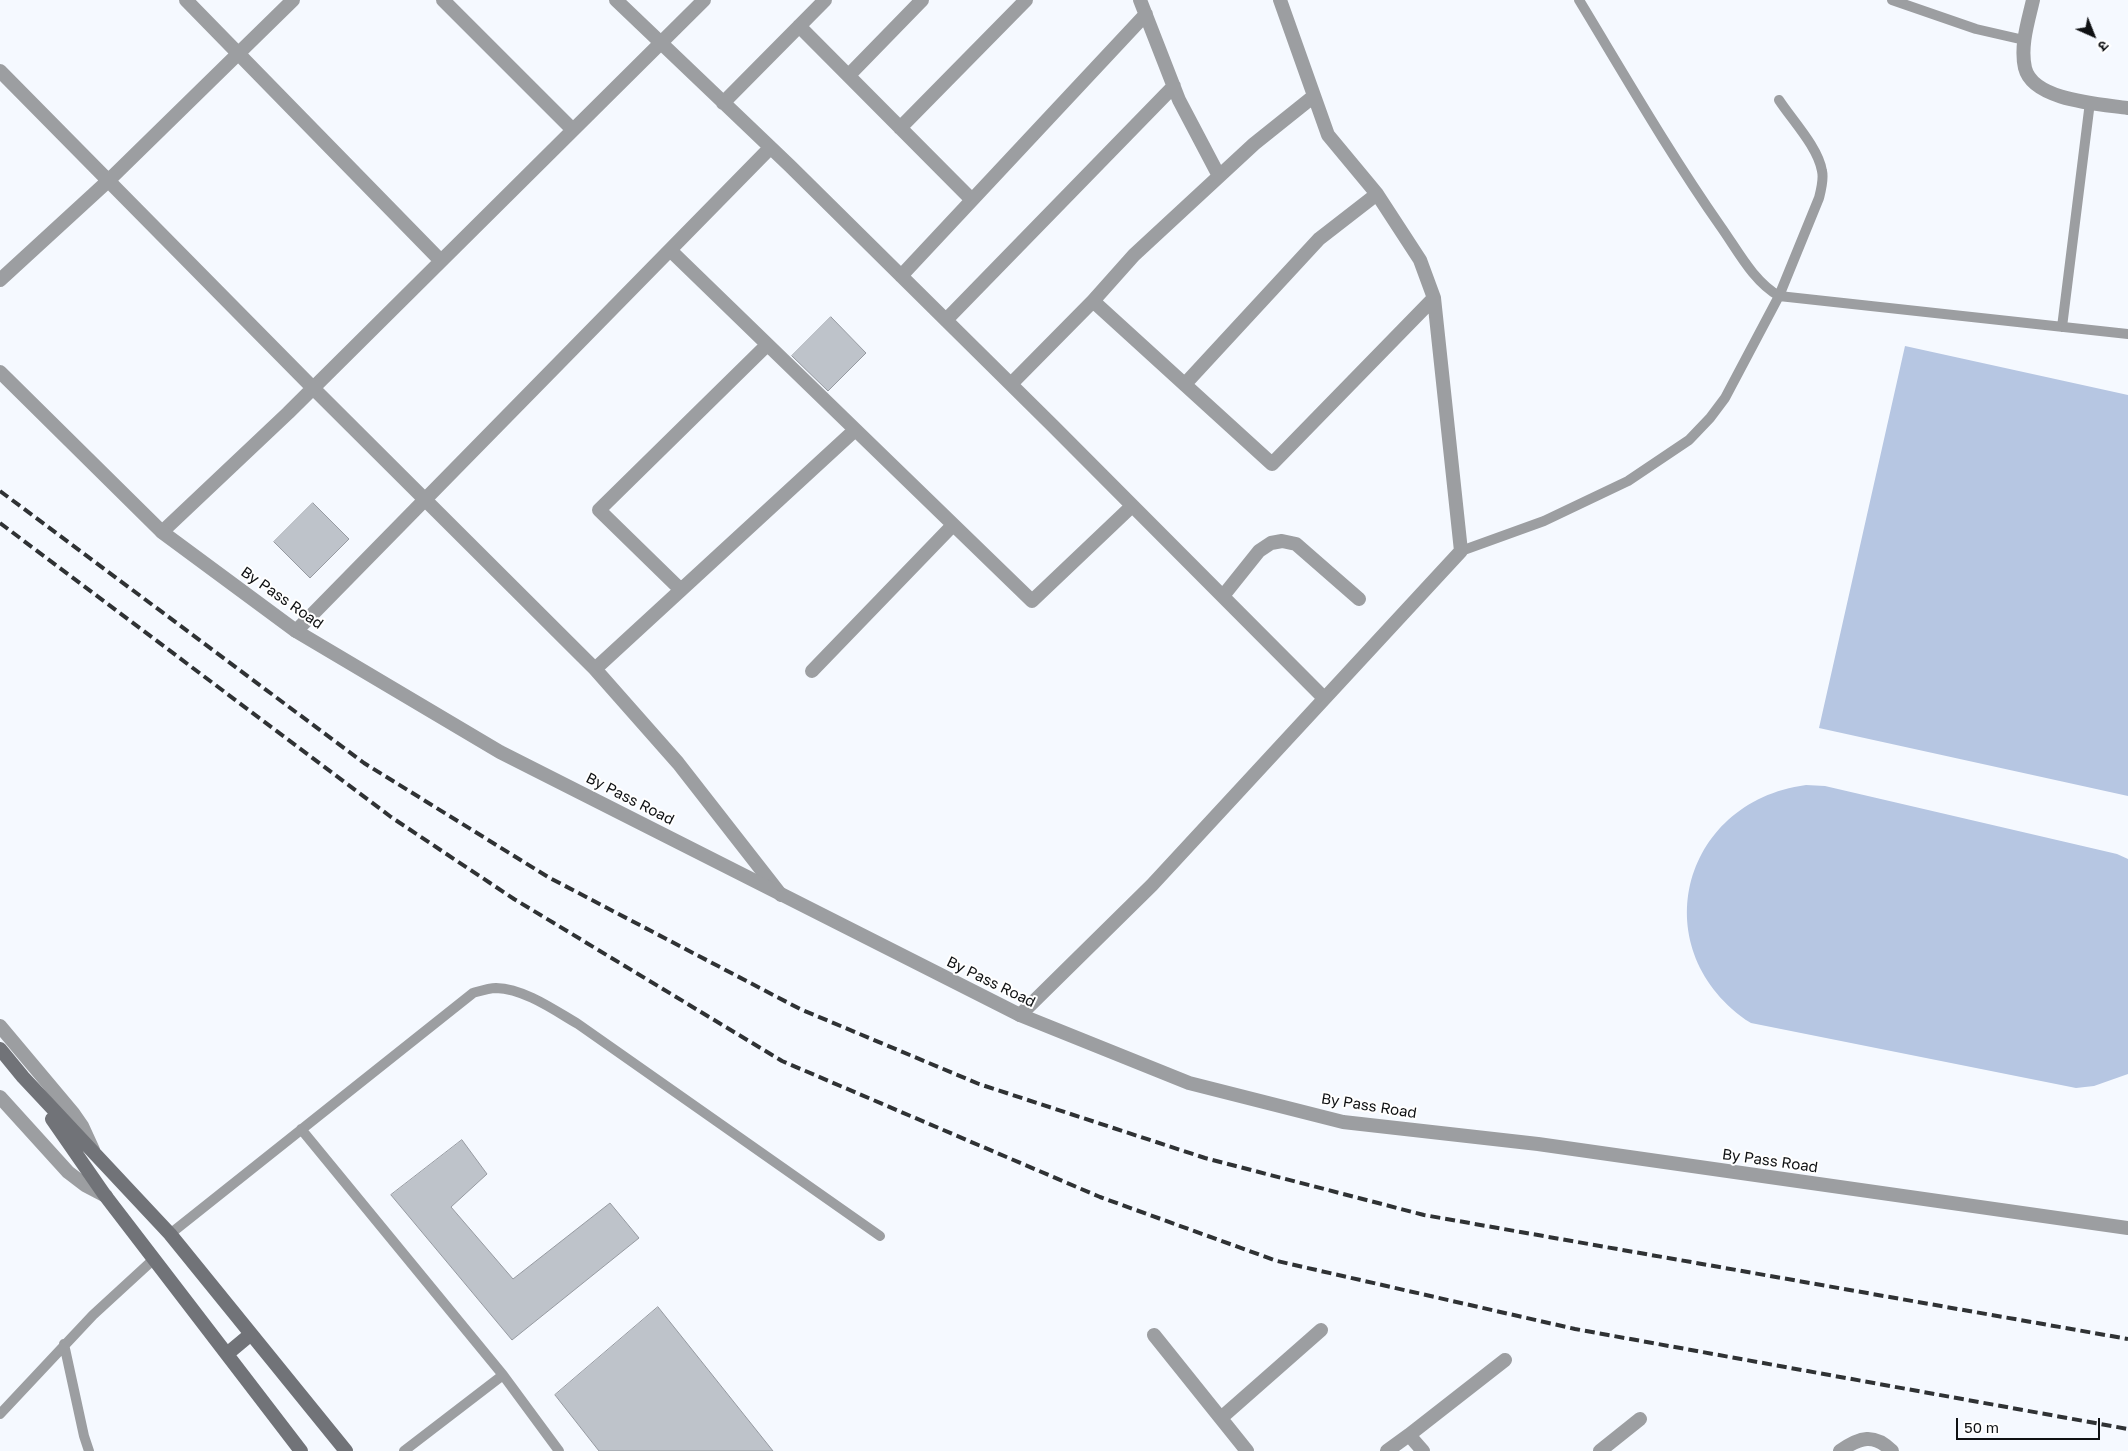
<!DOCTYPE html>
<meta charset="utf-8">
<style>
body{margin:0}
#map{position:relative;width:2128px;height:1451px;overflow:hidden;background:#f5f9ff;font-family:"Golos Text","Noto Sans Devanagari",sans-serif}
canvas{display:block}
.north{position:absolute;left:2068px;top:10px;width:50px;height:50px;-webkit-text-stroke:4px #fff;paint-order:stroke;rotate:136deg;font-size:14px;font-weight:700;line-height:20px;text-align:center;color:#0f1113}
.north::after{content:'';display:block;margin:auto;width:18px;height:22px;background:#0f1113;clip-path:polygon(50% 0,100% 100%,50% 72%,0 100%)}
.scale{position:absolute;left:1956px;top:1418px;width:144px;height:22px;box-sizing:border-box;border:2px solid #0f1113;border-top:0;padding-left:6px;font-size:15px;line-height:18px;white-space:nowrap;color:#0f1113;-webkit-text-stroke:4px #fff;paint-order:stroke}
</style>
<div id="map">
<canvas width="2128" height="1451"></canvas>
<div class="north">उ</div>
<div class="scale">50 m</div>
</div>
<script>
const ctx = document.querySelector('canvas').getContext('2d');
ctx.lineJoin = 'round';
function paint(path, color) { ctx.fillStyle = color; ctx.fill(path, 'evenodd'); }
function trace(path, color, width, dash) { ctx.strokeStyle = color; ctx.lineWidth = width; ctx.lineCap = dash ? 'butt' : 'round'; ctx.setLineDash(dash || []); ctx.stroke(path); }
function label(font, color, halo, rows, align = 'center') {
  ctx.font = font + ' "Golos Text",sans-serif'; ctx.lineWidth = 4; ctx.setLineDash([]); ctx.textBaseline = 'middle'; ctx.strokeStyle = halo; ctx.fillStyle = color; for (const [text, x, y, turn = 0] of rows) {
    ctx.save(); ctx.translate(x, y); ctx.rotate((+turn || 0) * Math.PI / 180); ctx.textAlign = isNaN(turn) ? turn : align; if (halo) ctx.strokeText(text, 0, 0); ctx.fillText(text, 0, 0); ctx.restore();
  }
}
paint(new Path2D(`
 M 1905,346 L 2128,395 L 2128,796 L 1819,728 Z
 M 1806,785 L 1825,786 L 2117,854 L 2128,859 L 2128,1074 L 2094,1086 L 2076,1088 L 1751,1023 C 1643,953 1679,802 1806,785 Z`), '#b6c6e2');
const building = new Path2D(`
 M 831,317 L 866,353 L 828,391 L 792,356 Z
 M 313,503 L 349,539 L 310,578 L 274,542 Z
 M 462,1140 L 487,1174 L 451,1207 L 513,1279 L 610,1203 L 639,1238 L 512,1340 L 391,1195 Z
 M 658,1307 L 773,1451 L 599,1451 L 555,1395 Z`);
paint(building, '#bec3ca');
trace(building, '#969aa1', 1);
trace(new Path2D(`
 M 1579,0 C 1625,76 1670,154 1721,227 C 1738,251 1753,281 1779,296 L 2128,334
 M 1892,0 L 1976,29 L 2024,40
 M 2062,327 L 2090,102
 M 1461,551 L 1544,521 L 1628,481 L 1689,440 L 1710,418 L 1725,398 L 1779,296 L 1819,198 C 1821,190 1824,179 1822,171 C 1818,147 1792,120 1779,100
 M 301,1129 L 503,1375 L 404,1451
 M 170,1234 L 473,993 C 480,991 489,988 496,988 C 525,989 554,1010 578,1024 L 880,1236
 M 64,1344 L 84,1436 L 89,1451
 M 503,1375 L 559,1451
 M 0,1414 L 93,1315 L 154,1259`), '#9c9ea1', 10);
trace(new Path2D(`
 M 186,0 L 441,261
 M 443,0 L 573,130
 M 616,0 L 790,166 L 1052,425 L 1324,698
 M 1140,0 L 1179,100 L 1219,176
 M 2033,0 C 2028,22 2020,46 2025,68 C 2033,101 2101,104 2128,108
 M 799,26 L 972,200
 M 0,71 L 313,388 L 595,669 L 678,763 L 781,895
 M 849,75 L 922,0
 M 723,103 L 825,0
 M 900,128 L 1026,0
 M 670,250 L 1032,601 L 1132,506
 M 901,276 L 1146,14
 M 0,280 L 108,181 L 293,0
 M 1093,301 L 1272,464 L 1434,298
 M 946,320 L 1174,86
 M 1011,384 L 1093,301 L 1134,255 L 1254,144 L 1314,96
 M 1185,384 L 1319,239 L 1377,194
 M 162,532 L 288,413 L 704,0
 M 681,590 L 599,510 L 767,345
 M 1223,596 L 1259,551 L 1271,543 L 1282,541 L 1296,544 L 1359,599
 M 296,631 L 770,148
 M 595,669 L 855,430
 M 812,671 L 953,525
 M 1020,1015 L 1152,885 L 1461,551 L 1434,298 L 1420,260 L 1377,194 L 1328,135 L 1280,0
 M 0,1097 L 68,1172 L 85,1185 L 106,1196
 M 1154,1335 L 1247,1451
 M 1221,1418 L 1321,1330
 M 1409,1435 L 1505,1360
 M 1387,1451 L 1409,1435 L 1423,1451
 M 1600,1451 L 1640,1419
 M 1840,1451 C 1860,1437 1874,1433 1892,1451`), '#9c9ea1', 14);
trace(new Path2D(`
 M 0,372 L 162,532 L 296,631 L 500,752 L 1020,1015 L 1189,1083 L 1343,1122 L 1538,1144 L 2128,1228
 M 0,1026 L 73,1113 L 82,1126 L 93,1150`), '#9c9ea1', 14);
trace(new Path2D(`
 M 0,1049 L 23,1077 L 170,1234 L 346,1451
 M 52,1119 L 104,1194 L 301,1451
 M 227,1354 L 251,1334`), '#717378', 14);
trace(new Path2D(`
 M 0,491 L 364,763 L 548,877 L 800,1009 L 979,1084 L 1205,1158 L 1424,1215 L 2128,1339
 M 0,523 L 391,817 L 514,899 L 782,1061 L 1100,1197 L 1277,1261 L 1575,1329 L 2128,1429`), '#2f3234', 4, [10, 5]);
label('15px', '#0f1113', '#fff', [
 ["By Pass Road",282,598,35],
 ["By Pass Road",630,799,27],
 ["By Pass Road",991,982,26],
 ["By Pass Road",1369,1106,9],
 ["By Pass Road",1770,1161,8]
]);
</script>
